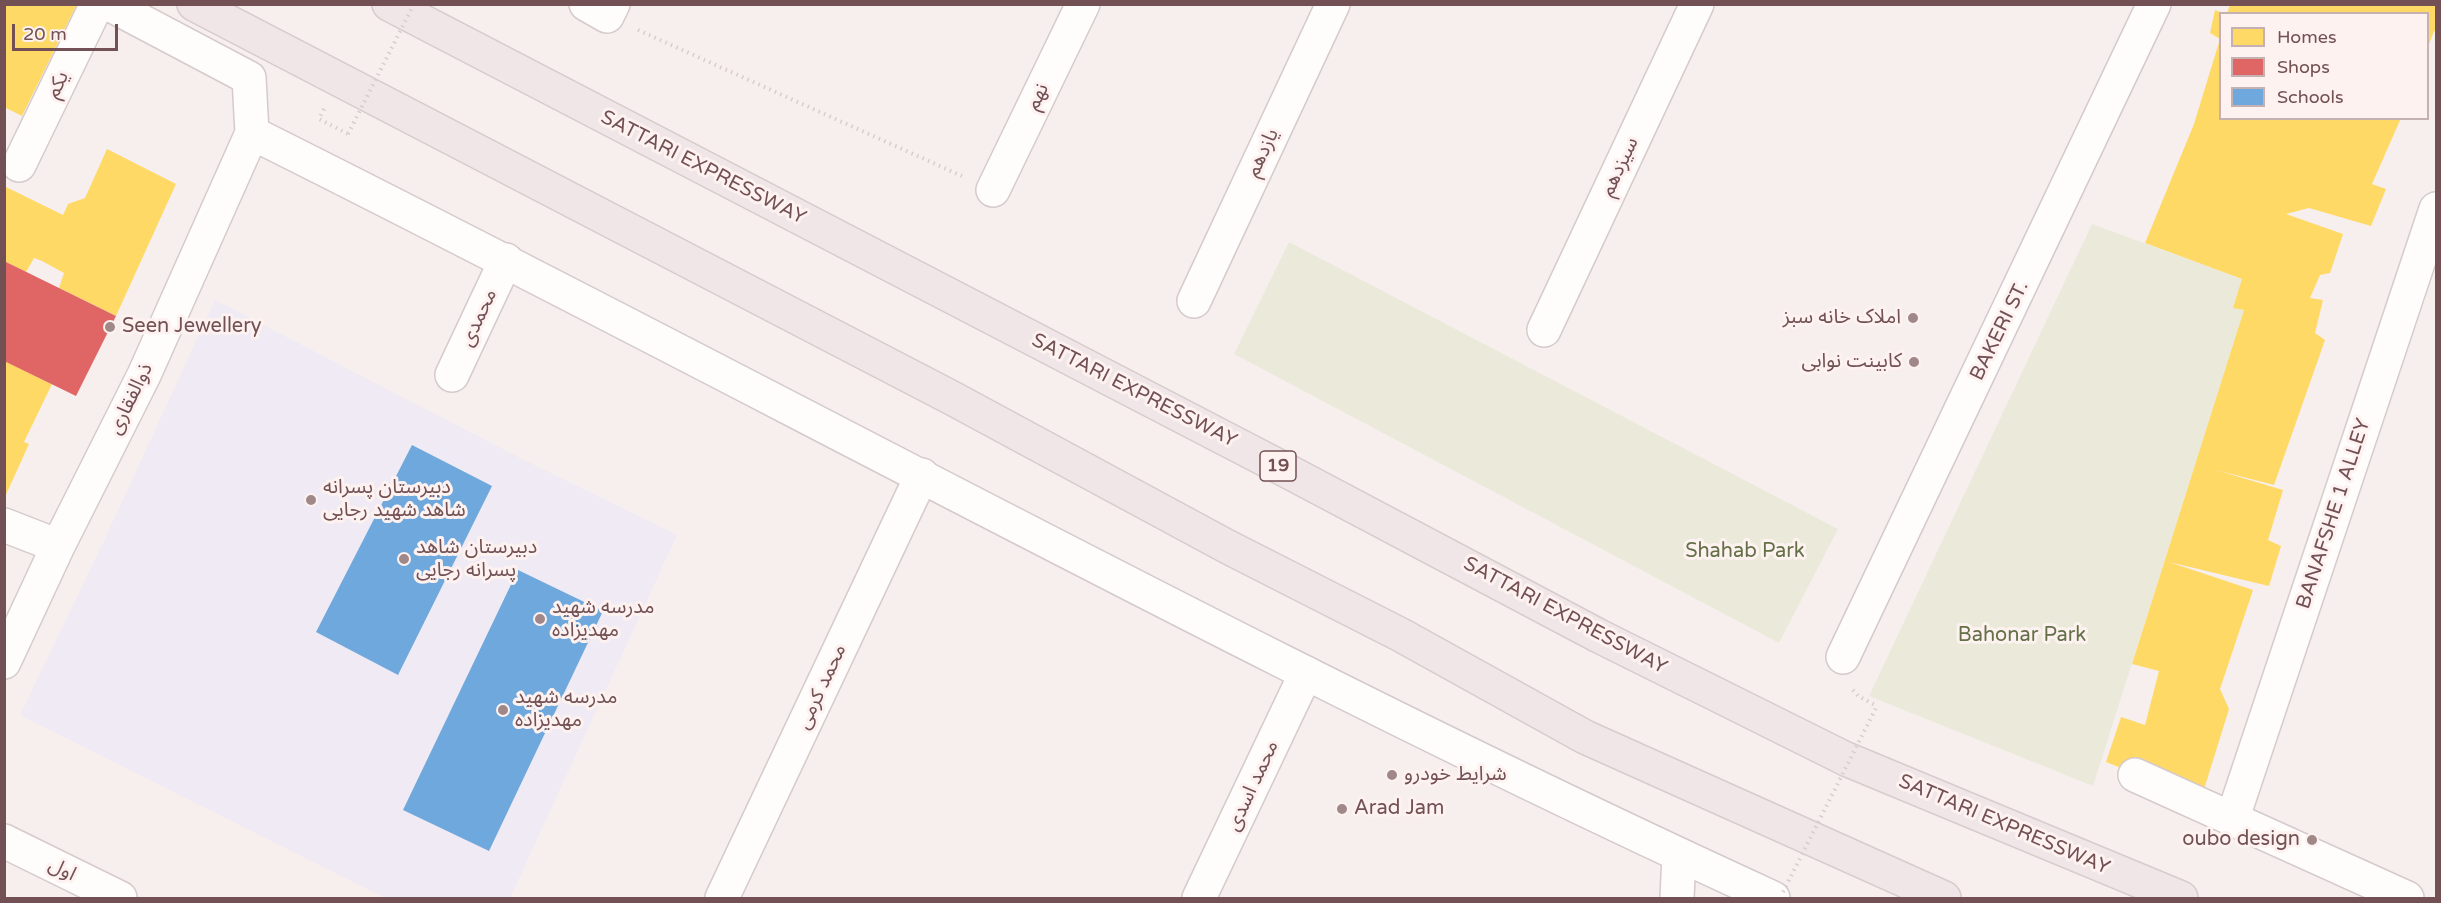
<!DOCTYPE html>
<meta charset="utf-8">
<style>
body{margin:0}
#map{position:relative;width:2441px;height:903px;overflow:hidden;background:#f6efee;font-family:"Varela Round",sans-serif}
canvas{display:block}
.frame{position:absolute;inset:0;border:6px solid #725053;pointer-events:none}
.legend{position:absolute;left:2219px;top:12px;width:210px;height:108px;box-sizing:border-box;background:#fdf2f0;border:2px solid #c5b1b1;margin:0;padding:8px 10px;list-style:none;font-size:18px;color:#725053}
.legend li{display:flex;align-items:center;gap:12px;height:30px}
.legend b{width:30px;border:2px solid #c5b1b1}
.scale{position:absolute;left:12px;top:24px;width:106px;height:27px;box-sizing:border-box;border:3px solid #725053;border-top:0;padding-left:8px;font-size:18px;line-height:21px;white-space:nowrap;color:#725053;-webkit-text-stroke:4px #fdf2f0;paint-order:stroke}
</style>
<div id="map">
<canvas width="2441" height="903"></canvas>
<div class="frame"></div>
<ul class="legend">
<li><b style="height:16px;background:#ffd966"></b>Homes</li>
<li><b style="height:16px;background:#e06666"></b>Shops</li>
<li><b style="height:16px;background:#6fa8dc"></b>Schools</li>
</ul>
<div class="scale">20 m</div>
</div>
<script>
const ctx = document.querySelector('canvas').getContext('2d');
ctx.lineJoin = 'round';
function paint(path, color) { ctx.fillStyle = color; ctx.fill(path, 'evenodd'); }
function trace(path, color, width, dash) { ctx.strokeStyle = color; ctx.lineWidth = width; ctx.lineCap = dash ? 'butt' : 'round'; ctx.setLineDash(dash || []); ctx.stroke(path); }
function label(font, color, halo, rows, align = 'center') {
  ctx.font = font + ' "Varela Round","Noto Sans Arabic",sans-serif'; ctx.lineWidth = 6; ctx.setLineDash([]); ctx.textBaseline = 'middle'; ctx.strokeStyle = halo; ctx.fillStyle = color; for (const [text, x, y, turn = 0] of rows) {
    ctx.save(); ctx.translate(x, y); ctx.rotate((+turn || 0) * Math.PI / 180); ctx.textAlign = isNaN(turn) ? turn : align; if (halo) ctx.strokeText(text, 0, 0); ctx.fillText(text, 0, 0); ctx.restore();
  }
}
paint(new Path2D(`
 M 215,300 L 520,458 L 677,535 L 510,898 L 385,898 L 20,715 L 104,541 Z`), '#efeaf3');
paint(new Path2D(`
 M 2092,224 L 2253,283 L 2093,786 L 1869,696 Z
 M 1289,242 L 1838,529 L 1779,643 L 1234,354 Z`), '#ebeada');
paint(new Path2D(`
 M 4,4 L 76,6 L 22,116 L 4,107 Z
 M 2230,4 L 2436,4 L 2436,32 L 2434,31 L 2428,47 L 2428,14 L 2227,14 Z
 M 2215,10 L 2220,12 L 2220,118 L 2401,118 L 2372,184 L 2386,189 L 2371,226 L 2309,208 L 2286,214 L 2343,234 L 2330,273 L 2320,275 L 2310,298 L 2323,300 L 2315,333 L 2325,340 L 2274,485 L 2216,470 L 2283,490 L 2268,540 L 2281,546 L 2269,586 L 2169,562 L 2253,590 L 2220,689 L 2229,709 L 2201,799 L 2106,762 L 2121,717 L 2145,725 L 2159,671 L 2132,664 L 2244,310 L 2233,308 L 2242,279 L 2145,243 L 2194,124 L 2220,39 L 2210,33 Z
 M 107,149 L 176,184 L 116,316 L 59,288 L 64,273 L 42,261 L 34,258 L 26,272 L 4,261 L 4,186 L 63,215 L 68,204 L 85,198 Z
 M 4,361 L 52,384 L 24,442 L 29,444 L 4,499 Z`), '#ffd966');
paint(new Path2D(`
 M 4,261 L 116,316 L 76,396 L 4,361 Z`), '#e06666');
paint(new Path2D(`
 M 412,445 L 492,486 L 398,675 L 316,632 Z
 M 518,570 L 603,611 L 489,851 L 403,810 Z`), '#6fa8dc');
const street = new Path2D(`
 M 586,4 L 607,16 L 613,4
 M 19,165 L 97,4
 M 993,190 L 1083,4
 M 1194,301 L 1333,4
 M 1544,330 L 1697,4
 M 452,375 L 506,260
 M 4,525 L 58,546
 M 4,662 L 58,546 L 144,375 L 252,133 L 249,78 L 109,4
 M 2135,775 L 2407,898
 M 2232,820 L 2436,209
 M 4,841 L 120,898
 M 722,898 L 922,475
 M 1199,898 L 1306,673`);
const secondary = new Path2D(`
 M 252,133 C 759,386 1257,662 1773,898
 M 1843,657 L 2154,4
 M 1677,898 L 1679,855`);
const highway = new Path2D(`
 M 194,4 L 952,398 L 1228,547 L 1401,635 L 1585,737 L 1944,898
 M 389,4 L 1276,465 L 1599,636 L 1846,759 L 2181,898`);
trace(street, '#d5cbca', 36);
trace(secondary, '#d5cacb', 36);
trace(highway, '#d7cccc', 36);
trace(new Path2D(`
 M 638,30 L 962,176
 M 324,109 L 319,119 L 348,134
 M 1853,690 L 1858,696 L 1877,706`), '#d7cdcd', 4, [1.5, 4.5]);
trace(street, '#fefdfc', 33);
trace(secondary, '#fefdfc', 33);
trace(highway, '#f0e6e8', 33);
trace(new Path2D(`
 M 348,134 L 414,4
 M 1783,892 L 1877,706`), '#d7cdcd', 4, [1.5, 4.5]);
for (const [x, y, r, color] of [
 [1913,318,6,"#a08889"],
 [110,327,6,"#a08889"],
 [1914,362,6,"#a08889"],
 [311,500,6,"#a08889"],
 [404,559,6,"#a08889"],
 [540,619,6,"#a08889"],
 [503,710,6,"#a08889"],
 [1392,775,6,"#a08889"],
 [1342,809,6,"#a08889"],
 [2312,840,6,"#a08889"]
]) { const dot = new Path2D(); dot.arc(x, y, r, 0, 2 * Math.PI); ctx.fillStyle = color; ctx.fill(dot); trace(dot, '#fdf2f0', 2); }
for (const [x, y, w] of [
 [1278,466,36]
]) { const box = new Path2D(); box.roundRect(x - w / 2, y - 15, w, 30, 4.5); ctx.fillStyle = '#fdf2f0'; ctx.fill(box); trace(box, '#725053', 1.5); }
label('bold 18px', '#725053', null, [
 ["19",1278,466]
]);
label('20px', '#725053', '#fdf2f0', [
 ["یکم",58,85,-64],
 ["نهم",1038,97,-64],
 ["یازدهم",1263,153,-65],
 ["سیزدهم",1620,167,-65],
 ["SATTARI EXPRESSWAY",703,168,27],
 ["محمدی",479,318,-65],
 ["BAKERI ST.",2000,331,-64],
 ["SATTARI EXPRESSWAY",1134,391,27],
 ["ذوالفقاری",131,399,-64],
 ["BANAFSHE 1 ALLEY",2334,514,-72],
 ["SATTARI EXPRESSWAY",1565,616,28],
 ["محمد کرمی",822,687,-65],
 ["محمد اسدی",1253,786,-65],
 ["SATTARI EXPRESSWAY",2004,825,23],
 ["اول",62,870,27]
]);
label('20px', '#725053', '#fdf2f0', [
 ["املاک خانه سبز",1901,318,"right"],
 ["Seen Jewellery",122,327],
 ["کابینت نوابی",1902,362,"right"],
 ["دبیرستان پسرانه",323,488],
 ["شاهد شهید رجایی",323,511],
 ["دبیرستان شاهد",416,548],
 ["پسرانه رجایی",416,571],
 ["مدرسه شهيد",552,608],
 ["مهديزاده",552,631],
 ["مدرسه شهید",515,698],
 ["مهدیزاده",515,721],
 ["شرایط خودرو",1404,775],
 ["Arad Jam",1354,809],
 ["oubo design",2300,840,"right"]
], 'left');
label('20px', '#647047', '#fdf2f0', [
 ["Shahab Park",1745,552],
 ["Bahonar Park",2022,636]
]);
</script>
